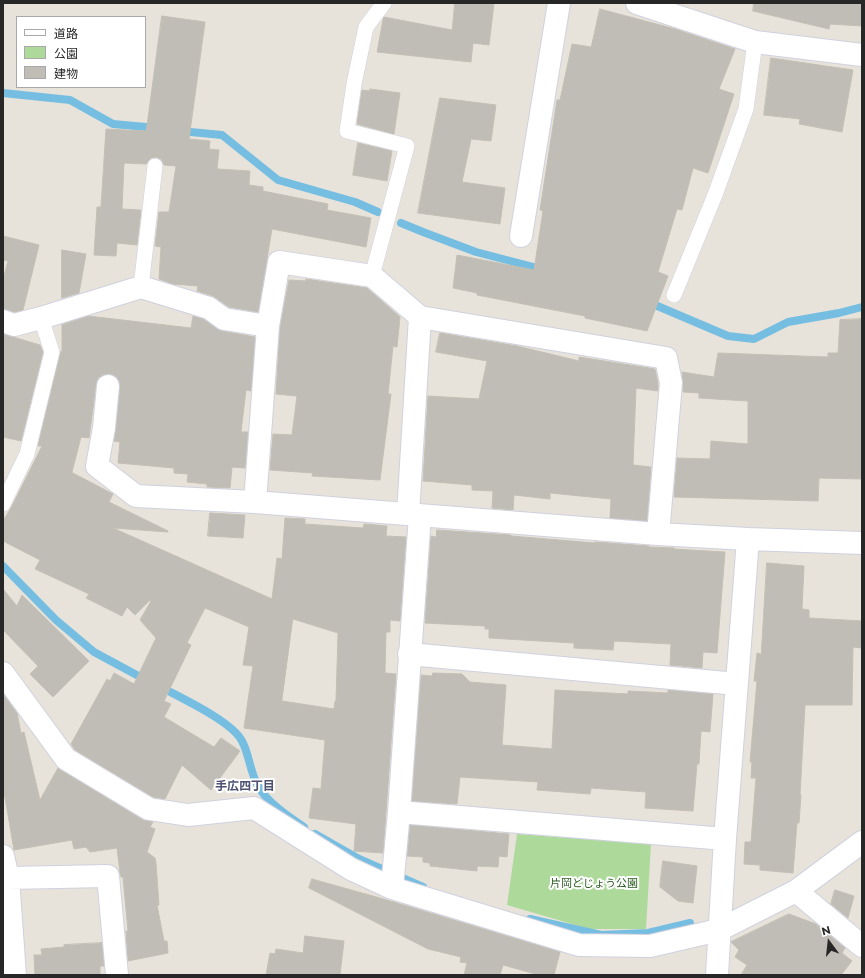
<!DOCTYPE html>
<meta charset="utf-8">
<style>
body{margin:0}
#map{position:relative;width:865px;height:978px;overflow:hidden;background:#e8e3da;font-family:Montserrat,"Noto Sans JP",sans-serif}
canvas{display:block}
.frame{position:absolute;inset:0;border:4px solid #272727;pointer-events:none}
.legend{position:absolute;left:16px;top:16px;width:130px;height:72px;box-sizing:border-box;background:#fff;border:1px solid #a9a9a9;margin:0;padding:5px 7px;list-style:none;font-size:12px;color:#272727}
.legend li{display:flex;align-items:center;gap:8px;height:20px}
.legend b{width:20px;border:1px solid #a9a9a9}
.north{position:absolute;left:809px;top:922px;width:40px;height:40px;-webkit-text-stroke:3px #fff;paint-order:stroke;rotate:345deg;font-size:11px;font-weight:700;line-height:16px;text-align:center;color:#272727}
.north::after{content:'';display:block;margin:auto;width:14px;height:18px;background:#272727;clip-path:polygon(50% 0,100% 100%,50% 72%,0 100%)}
</style>
<div id="map">
<canvas width="865" height="978"></canvas>
<div class="frame"></div>
<ul class="legend">
<li><b style="height:5px;background:#fff"></b>道路</li>
<li><b style="height:11px;background:#adda9b"></b>公園</li>
<li><b style="height:11px;background:#c0bdb6"></b>建物</li>
</ul>
<div class="north">N</div>
</div>
<script>
const ctx = document.querySelector('canvas').getContext('2d');
ctx.lineJoin = 'round';
function paint(path, color) { ctx.fillStyle = color; ctx.fill(path, 'evenodd'); }
function trace(path, color, width, dash) { ctx.strokeStyle = color; ctx.lineWidth = width; ctx.lineCap = dash ? 'butt' : 'round'; ctx.setLineDash(dash || []); ctx.stroke(path); }
function label(font, color, halo, rows, align = 'center') {
  ctx.font = font + ' Montserrat,"Noto Sans JP",sans-serif'; ctx.lineWidth = 4; ctx.setLineDash([]); ctx.textBaseline = 'middle'; ctx.strokeStyle = halo; ctx.fillStyle = color; for (const [text, x, y, turn = 0] of rows) {
    ctx.save(); ctx.translate(x, y); ctx.rotate((+turn || 0) * Math.PI / 180); ctx.textAlign = isNaN(turn) ? turn : align; if (halo) ctx.strokeText(text, 0, 0); ctx.fillText(text, 0, 0); ctx.restore();
  }
}
paint(new Path2D(`
 M 517,834 L 651,844 L 646,929 L 589,929 L 507,905 Z`), '#adda9b');
trace(new Path2D(`
 M 3,93 L 70,100 L 113,124 L 157,128
 M 180,131 L 222,135 L 278,180 L 355,202 L 378,212
 M 401,223 L 423,232 L 476,252 L 545,270
 M 648,302 L 728,336 L 754,339 L 788,322 L 839,313 L 862,307
 M 3,566 L 56,620 L 94,652 L 146,680
 M 159,686 C 179,697 232,721 242,741 C 249,754 250,771 257,784 C 265,801 289,817 304,827
 M 315,834 L 359,859 L 423,887
 M 530,919 L 601,935 L 648,933 L 690,923`), '#76bee1', 8);
const building = new Path2D(`
 M 455,3 L 494,3 L 489,45 L 473,43 L 471,62 L 377,52 L 383,20 L 384,17 L 452,30 Z
 M 754,3 L 862,3 L 862,26 L 830,24 L 829,29 L 753,11 Z
 M 600,9 L 675,29 L 735,49 L 719,89 L 734,94 L 708,173 L 693,168 L 682,210 L 677,209 L 658,272 L 668,276 L 647,331 L 585,318 L 585,316 L 477,295 L 477,293 L 453,288 L 457,255 L 534,270 L 543,211 L 540,210 L 557,100 L 560,100 L 572,44 L 591,47 Z
 M 162,16 L 205,22 L 189,139 L 210,141 L 209,149 L 219,150 L 217,169 L 250,171 L 249,185 L 263,187 L 263,191 L 328,204 L 327,210 L 371,218 L 366,247 L 272,229 L 258,312 L 229,307 L 213,296 L 197,291 L 198,286 L 173,284 L 159,279 L 161,247 L 155,246 L 159,212 L 169,212 L 176,166 L 164,165 L 161,159 L 156,157 L 151,158 L 146,164 L 124,163 L 122,209 L 141,210 L 137,245 L 117,243 L 116,256 L 94,255 L 97,207 L 101,207 L 106,129 L 146,131 Z
 M 771,58 L 853,70 L 842,132 L 799,124 L 800,119 L 764,115 Z
 M 370,89 L 400,93 L 394,134 L 357,124 L 362,90 L 370,91 Z
 M 440,98 L 496,105 L 491,141 L 471,139 L 462,182 L 505,188 L 500,224 L 418,213 Z
 M 358,143 L 392,151 L 387,181 L 353,175 Z
 M 3,236 L 39,245 L 23,310 L 15,312 L 3,309 L 3,280 L 8,261 L 3,260 Z
 M 62,250 L 86,254 L 79,293 L 62,298 Z
 M 306,279 L 367,288 L 400,317 L 397,347 L 393,346 L 388,394 L 391,394 L 380,480 L 312,476 L 313,473 L 270,470 L 273,434 L 292,435 L 297,396 L 276,394 L 280,328 L 289,280 L 306,281 Z
 M 88,316 L 191,328 L 193,316 L 203,319 L 222,331 L 255,337 L 251,391 L 246,390 L 241,432 L 248,432 L 245,468 L 232,467 L 230,488 L 207,487 L 207,484 L 187,482 L 188,474 L 174,473 L 174,468 L 118,463 L 120,442 L 114,441 L 120,387 L 119,381 L 116,376 L 110,374 L 103,375 L 98,378 L 96,385 L 89,438 L 81,437 L 72,472 L 69,471 L 113,494 L 109,502 L 168,531 L 168,532 L 113,528 L 272,599 L 277,558 L 282,559 L 285,518 L 305,519 L 305,524 L 363,528 L 364,524 L 387,526 L 386,536 L 406,537 L 400,621 L 390,620 L 390,632 L 386,632 L 385,673 L 396,674 L 383,853 L 354,851 L 356,824 L 309,818 L 313,788 L 321,789 L 325,740 L 244,728 L 253,666 L 243,665 L 249,627 L 205,608 L 187,643 L 191,645 L 164,701 L 171,704 L 164,717 L 214,747 L 221,738 L 240,751 L 211,790 L 182,765 L 165,799 L 153,797 L 75,750 L 71,744 L 107,679 L 110,681 L 114,673 L 134,684 L 156,638 L 140,620 L 151,601 L 150,600 L 135,615 L 127,607 L 122,616 L 86,598 L 89,594 L 35,569 L 40,560 L 3,541 L 3,521 L 11,508 L 42,446 L 38,446 L 61,351 L 62,352 L 62,325 ZM 293,619 L 338,633 L 336,701 L 335,701 L 334,709 L 282,701 Z
 M 862,319 L 862,479 L 819,478 L 818,501 L 674,497 L 677,458 L 710,459 L 711,441 L 748,444 L 748,401 L 699,398 L 699,393 L 683,392 L 683,381 L 682,372 L 714,377 L 718,353 L 828,357 L 828,353 L 838,353 L 840,320 Z
 M 440,333 L 517,346 L 579,361 L 579,357 L 655,369 L 658,384 L 658,391 L 636,388 L 633,465 L 651,467 L 647,521 L 610,518 L 611,499 L 550,493 L 550,499 L 514,495 L 513,510 L 492,508 L 493,491 L 472,490 L 472,485 L 423,481 L 428,396 L 479,399 L 487,361 L 436,352 Z
 M 3,334 L 40,345 L 43,352 L 21,441 L 3,437 Z
 M 210,513 L 245,515 L 243,538 L 208,536 Z
 M 437,530 L 511,535 L 511,536 L 595,543 L 595,542 L 649,546 L 649,547 L 674,548 L 674,549 L 725,552 L 717,653 L 703,652 L 702,668 L 670,665 L 671,644 L 614,641 L 613,650 L 574,648 L 574,643 L 489,638 L 489,629 L 485,629 L 485,626 L 425,623 L 431,536 L 436,537 Z
 M 767,563 L 804,566 L 802,609 L 809,610 L 809,618 L 862,621 L 862,648 L 853,647 L 852,705 L 805,705 L 800,795 L 801,795 L 799,823 L 797,823 L 793,873 L 760,870 L 760,865 L 744,864 L 745,842 L 751,842 L 756,778 L 751,778 L 752,762 L 750,762 L 757,681 L 754,681 L 757,653 L 761,654 Z
 M 3,589 L 17,606 L 22,595 L 89,661 L 53,697 L 30,674 L 38,666 L 3,630 Z
 M 433,673 L 462,674 L 470,682 L 506,685 L 502,745 L 552,749 L 555,690 L 628,694 L 628,691 L 668,693 L 668,690 L 713,694 L 710,732 L 701,731 L 699,764 L 697,764 L 693,811 L 645,808 L 646,792 L 591,788 L 590,794 L 537,790 L 538,782 L 460,777 L 457,804 L 412,801 L 421,675 L 432,676 Z
 M 3,694 L 17,713 L 21,733 L 24,732 L 40,800 L 58,768 L 143,820 L 153,822 L 150,827 L 155,829 L 147,852 L 155,858 L 156,863 L 159,905 L 157,905 L 164,941 L 167,941 L 168,953 L 128,961 L 126,931 L 128,931 L 123,877 L 121,877 L 120,873 L 117,848 L 90,852 L 86,847 L 74,849 L 72,840 L 14,850 L 3,786 Z
 M 410,825 L 509,834 L 507,857 L 499,856 L 498,867 L 477,866 L 477,871 L 430,866 L 430,863 L 423,862 L 423,857 L 407,856 Z
 M 663,861 L 697,866 L 693,903 L 678,901 L 660,887 Z
 M 312,879 L 387,900 L 560,952 L 554,975 L 539,975 L 503,965 L 500,975 L 464,975 L 467,963 L 460,962 L 461,957 L 428,949 L 309,888 Z
 M 835,890 L 854,896 L 848,918 L 831,904 Z
 M 789,914 L 816,924 L 845,948 L 842,953 L 852,961 L 841,975 L 741,975 L 747,965 L 735,957 L 739,950 L 731,942 Z
 M 305,936 L 344,941 L 340,975 L 266,975 L 270,953 L 275,954 L 276,949 L 303,953 Z
 M 102,943 L 104,966 L 100,966 L 100,975 L 35,975 L 34,955 L 42,955 L 41,949 L 64,947 L 64,945 Z`);
paint(building, '#c0bdb6');
trace(building, '#c3bfb4', 1);
const lane = new Path2D(`
 M 372,276 L 407,146 L 347,131 L 354,84 L 366,27 L 384,3
 M 141,287 L 155,166
 M 674,295 L 715,195 L 746,109 L 755,42
 M 3,504 L 27,454 L 52,352 L 41,318`);
const street = new Path2D(`
 M 637,3 L 755,42 L 862,55
 M 521,236 L 559,3
 M 3,321 L 14,325 L 41,318 L 141,287 L 209,308 L 224,319 L 268,326
 M 108,386 L 104,428 L 97,466 L 136,496 L 255,502 L 658,534 L 748,539 L 862,543
 M 255,502 L 268,326 L 279,262 L 372,276 L 420,317 L 666,358 L 671,383 L 658,534
 M 408,514 L 420,317
 M 409,654 L 737,684
 M 3,673 L 66,759 L 149,809 L 188,815 L 254,808 L 351,869 L 392,888 L 579,945 L 650,946 L 719,930 L 796,891 L 862,842
 M 399,812 L 725,839
 M 3,856 L 8,878 L 15,975
 M 8,878 L 108,876 L 117,975
 M 392,888 L 399,812 L 420,515
 M 796,891 L 862,946
 M 717,975 L 725,839 L 748,539`);
trace(lane, '#cfd1df', 16);
trace(street, '#cfd1df', 24);
trace(lane, '#fff', 15);
trace(street, '#fff', 22);
label('11px', '#295b20', '#fff', [
 ["片岡どじょう公園",594,884]
]);
label('bold 12px', '#4d5172', '#fff', [
 ["手広四丁目",245,786]
]);
</script>
